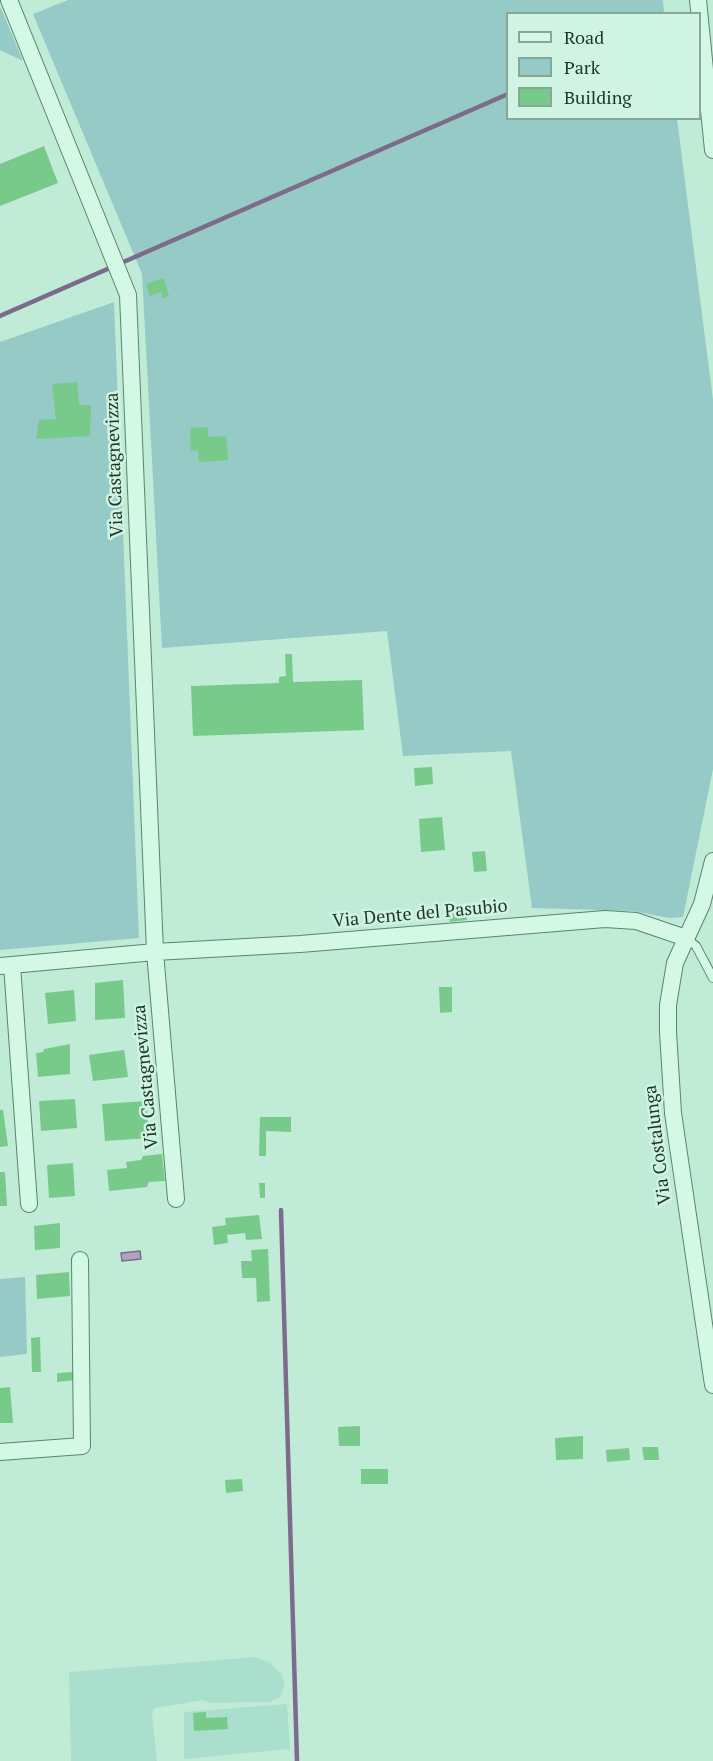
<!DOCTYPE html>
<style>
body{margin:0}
#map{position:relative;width:713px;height:1761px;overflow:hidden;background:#c0ecd7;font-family:"PT Serif",serif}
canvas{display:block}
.legend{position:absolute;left:506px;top:12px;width:195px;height:108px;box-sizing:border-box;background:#cff4e3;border:2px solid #88a897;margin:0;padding:8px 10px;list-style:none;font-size:18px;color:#1d3524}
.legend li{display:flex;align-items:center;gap:12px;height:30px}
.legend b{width:30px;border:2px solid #88a897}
</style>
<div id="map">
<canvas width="713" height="1761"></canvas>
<ul class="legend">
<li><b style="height:8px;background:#d3f8e6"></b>Road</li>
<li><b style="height:16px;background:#95cac6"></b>Park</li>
<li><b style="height:16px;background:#77ca8a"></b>Building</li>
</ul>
</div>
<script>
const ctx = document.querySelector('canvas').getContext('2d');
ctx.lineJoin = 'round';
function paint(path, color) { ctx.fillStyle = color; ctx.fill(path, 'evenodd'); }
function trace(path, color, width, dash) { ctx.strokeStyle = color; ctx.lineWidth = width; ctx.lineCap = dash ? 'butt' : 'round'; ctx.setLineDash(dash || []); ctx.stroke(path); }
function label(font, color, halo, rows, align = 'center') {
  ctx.font = font + ' "PT Serif",serif'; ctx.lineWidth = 5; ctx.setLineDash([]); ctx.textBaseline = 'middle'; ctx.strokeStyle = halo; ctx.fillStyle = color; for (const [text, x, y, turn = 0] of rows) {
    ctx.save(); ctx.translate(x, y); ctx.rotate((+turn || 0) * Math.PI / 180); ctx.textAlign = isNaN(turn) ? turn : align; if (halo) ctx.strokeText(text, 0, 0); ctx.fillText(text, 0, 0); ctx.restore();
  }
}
paint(new Path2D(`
 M 256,1657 L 270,1663 L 281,1674 L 285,1685 L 279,1698 L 269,1702 L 211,1703 L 203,1700 L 155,1708 L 152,1712 L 157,1761 L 71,1761 L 69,1672 Z
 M 287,1704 L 290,1749 L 184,1759 L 184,1712 Z`), '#abdfcd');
paint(new Path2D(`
 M 68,0 L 663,0 L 664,13 L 508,14 L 508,118 L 677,119 L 713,400 L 713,769 L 683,917 L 669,918 L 633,911 L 532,908 L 511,751 L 403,756 L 387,631 L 162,648 L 142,274 L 33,14 Z
 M 0,6 L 23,61 L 0,50 Z
 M 114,302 L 139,938 L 0,950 L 0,342 Z
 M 25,1277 L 27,1354 L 0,1357 L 0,1279 Z`), '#95cac6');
const water = new Path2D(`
 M 140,1251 L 141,1259 L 122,1261 L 121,1253 Z`);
paint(water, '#b1a3bf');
trace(water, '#7d6b8c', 1.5);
trace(new Path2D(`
 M 0,316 L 508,94
 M 281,1210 L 297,1761`), '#7d6b8c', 4.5);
paint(new Path2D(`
 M 44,146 L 58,183 L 0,206 L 0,164 Z
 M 164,278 L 169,296 L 163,298 L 161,292 L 150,296 L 146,284 Z
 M 77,382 L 79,405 L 91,405 L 90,436 L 36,439 L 39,420 L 56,419 L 52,384 Z
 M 208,427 L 208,437 L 226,436 L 228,460 L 199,462 L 198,450 L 191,451 L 190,428 Z
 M 285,654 L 292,654 L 293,682 L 362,680 L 364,730 L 193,736 L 191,686 L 279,683 L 279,677 L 286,676 Z
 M 432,767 L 433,784 L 415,786 L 414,768 Z
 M 442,817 L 445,850 L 421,852 L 419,819 Z
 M 485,851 L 487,871 L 474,872 L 472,852 Z
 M 465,909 L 467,920 L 450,922 L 449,911 Z
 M 123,980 L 125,1018 L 95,1020 L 95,983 Z
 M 439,987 L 452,987 L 452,1012 L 440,1013 Z
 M 74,990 L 76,1021 L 48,1024 L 45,993 Z
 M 70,1044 L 70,1074 L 38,1077 L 36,1053 L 43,1052 L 44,1049 Z
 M 124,1050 L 128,1077 L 93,1081 L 89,1055 Z
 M 75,1099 L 77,1128 L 41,1131 L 39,1101 Z
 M 146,1101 L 149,1138 L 105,1141 L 102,1104 Z
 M 0,1110 L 3,1110 L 8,1146 L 0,1147 Z
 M 260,1117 L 291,1117 L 291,1132 L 266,1131 L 266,1156 L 259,1156 Z
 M 162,1154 L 165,1181 L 149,1182 L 147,1187 L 109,1191 L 107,1170 L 127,1168 L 126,1162 L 141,1160 L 143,1156 Z
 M 73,1163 L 75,1196 L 49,1198 L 47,1165 Z
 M 0,1172 L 5,1172 L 7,1206 L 0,1206 Z
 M 259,1183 L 265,1183 L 265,1198 L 260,1198 Z
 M 259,1215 L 262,1239 L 246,1240 L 245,1233 L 227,1235 L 228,1243 L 214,1245 L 212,1227 L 226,1225 L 225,1218 Z
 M 60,1223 L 60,1248 L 35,1250 L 34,1226 Z
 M 268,1249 L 270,1301 L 257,1302 L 256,1278 L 242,1278 L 241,1261 L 252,1261 L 251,1250 Z
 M 69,1272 L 70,1296 L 37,1299 L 36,1275 Z
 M 40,1337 L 41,1372 L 32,1372 L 31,1338 Z
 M 75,1372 L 75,1380 L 57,1382 L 57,1373 Z
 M 10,1387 L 13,1423 L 0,1423 L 0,1388 Z
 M 360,1426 L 360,1446 L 339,1446 L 338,1427 Z
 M 583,1436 L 583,1459 L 556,1460 L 555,1438 Z
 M 642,1447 L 658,1447 L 659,1460 L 644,1460 Z
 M 629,1448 L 630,1460 L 607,1462 L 606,1450 Z
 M 361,1469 L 388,1469 L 388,1484 L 361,1484 Z
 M 242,1479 L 243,1491 L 226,1493 L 225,1480 Z
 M 206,1712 L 206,1718 L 227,1717 L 228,1729 L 194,1731 L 193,1713 Z`), '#77ca8a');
const lane = new Path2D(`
 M 686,938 L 696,946 L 713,978`);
const street = new Path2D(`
 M 698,0 L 713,150
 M 713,861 L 702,904 L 675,963 L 668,1005 L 668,1032 L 673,1113 L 713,1385
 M 12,965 L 29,1204
 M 0,966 L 155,952 L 128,295 L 9,0
 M 176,1199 L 155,952 L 300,944 L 605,919 L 636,921 L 686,938
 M 0,1452 L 82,1446 L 80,1260`);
trace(lane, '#598568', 10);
trace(street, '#598568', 18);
trace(lane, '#d3f8e6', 8);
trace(street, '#d3f8e6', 16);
label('18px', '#1d3524', '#cff4e3', [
 ["Via Castagnevizza",115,465,-92],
 ["Via Dente del Pasubio",420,914,-5],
 ["Via Castagnevizza",146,1077,-95],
 ["Via Costalunga",658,1145,-97]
]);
</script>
